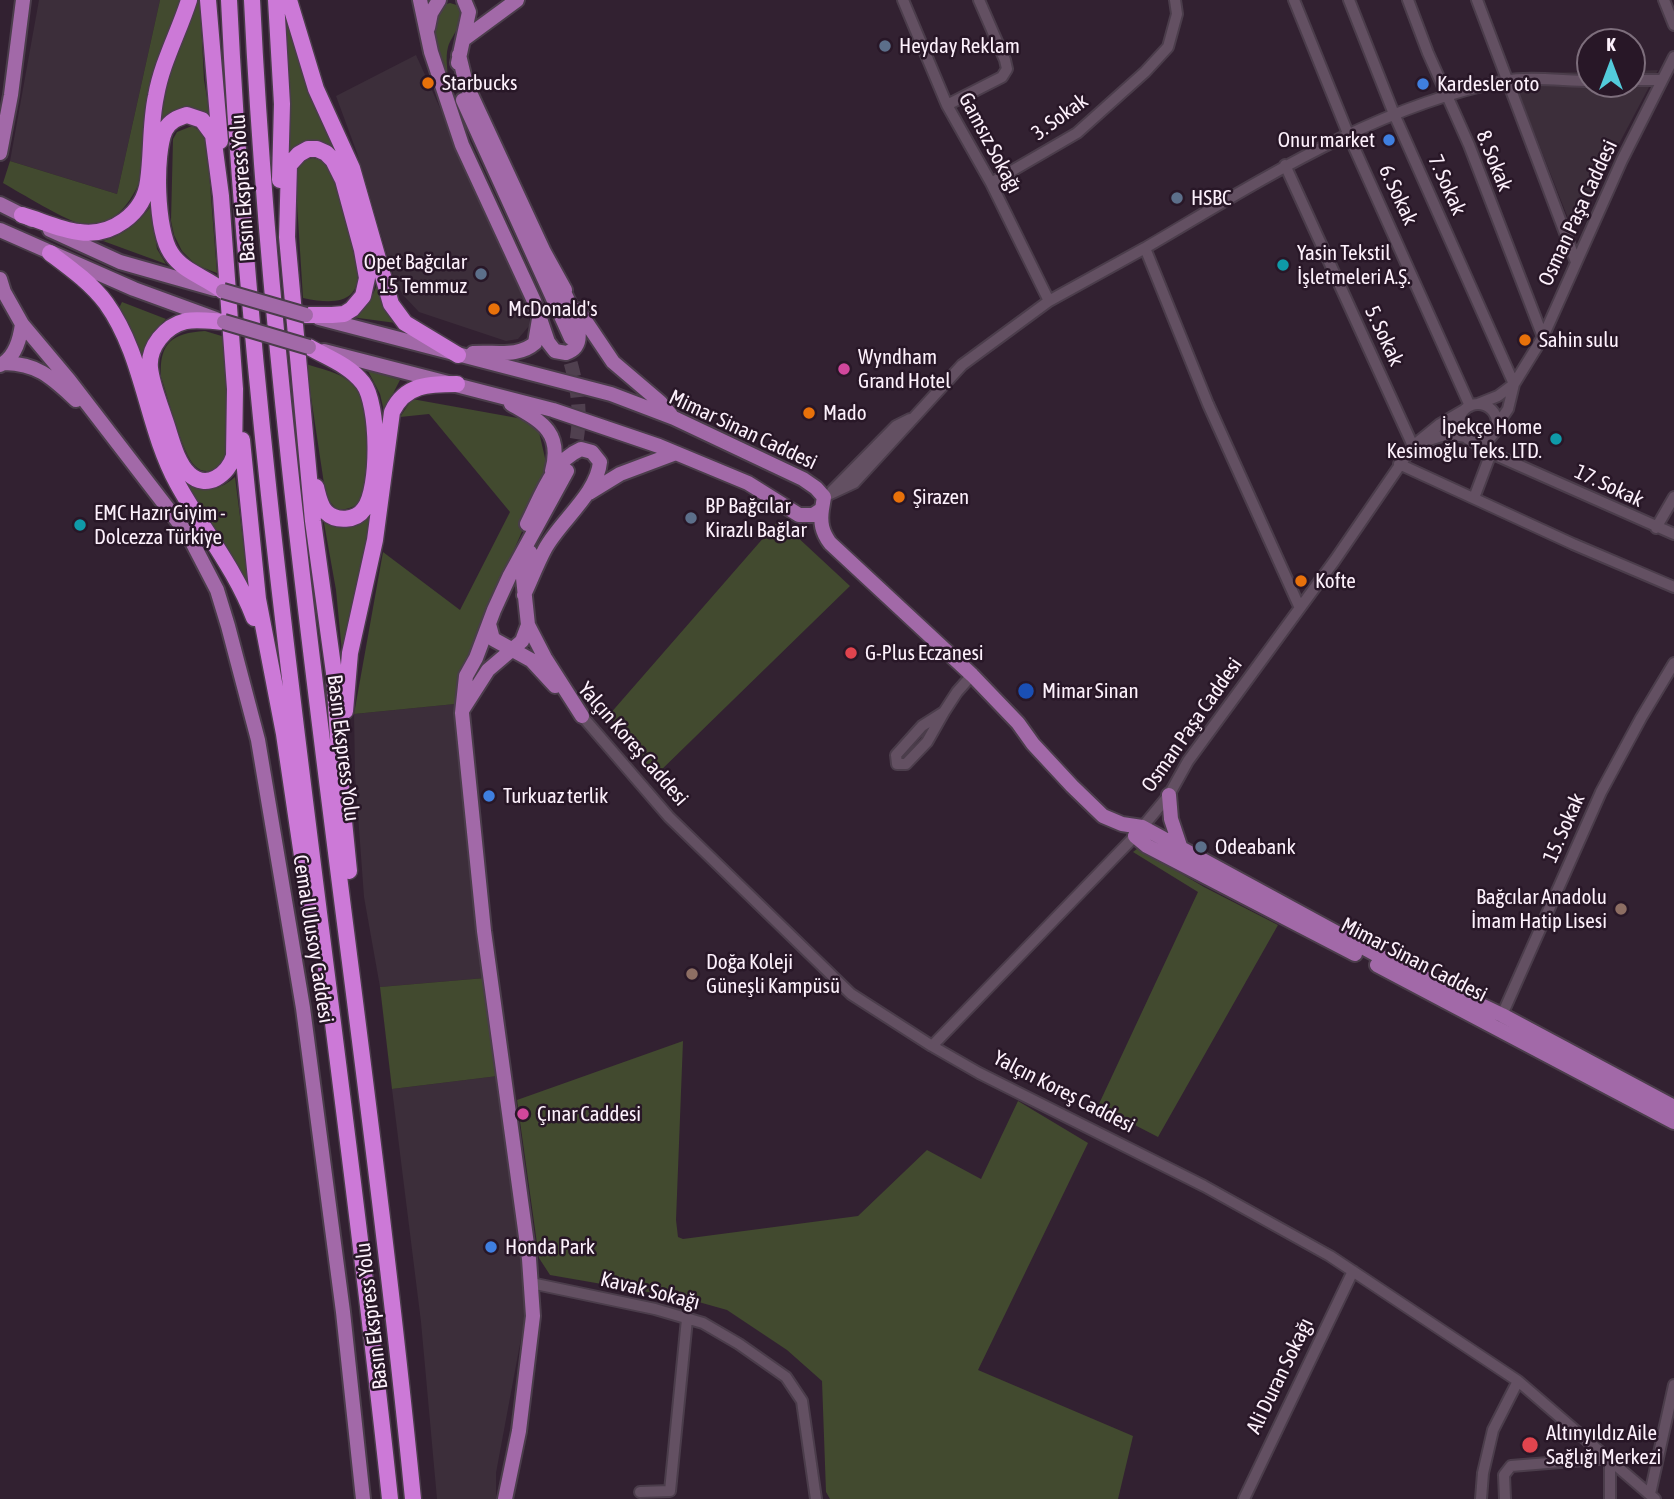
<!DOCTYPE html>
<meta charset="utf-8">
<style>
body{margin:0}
#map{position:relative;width:1674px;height:1499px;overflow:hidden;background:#322131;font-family:"Asap Condensed",sans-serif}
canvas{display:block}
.north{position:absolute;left:1576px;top:28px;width:70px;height:70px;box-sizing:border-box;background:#281727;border:2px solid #7d6e7c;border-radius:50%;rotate:0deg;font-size:19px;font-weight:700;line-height:28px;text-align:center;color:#fdf1fc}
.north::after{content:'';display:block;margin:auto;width:24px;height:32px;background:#53cbdb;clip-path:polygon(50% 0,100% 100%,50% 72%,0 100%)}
</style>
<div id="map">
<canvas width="1674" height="1499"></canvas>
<div class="north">K</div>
</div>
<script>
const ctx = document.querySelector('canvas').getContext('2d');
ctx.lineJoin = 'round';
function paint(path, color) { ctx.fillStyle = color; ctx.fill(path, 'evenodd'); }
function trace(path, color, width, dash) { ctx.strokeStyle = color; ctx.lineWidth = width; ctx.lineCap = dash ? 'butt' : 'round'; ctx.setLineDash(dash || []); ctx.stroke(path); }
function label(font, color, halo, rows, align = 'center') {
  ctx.font = font + ' "Asap Condensed",sans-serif'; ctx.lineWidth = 5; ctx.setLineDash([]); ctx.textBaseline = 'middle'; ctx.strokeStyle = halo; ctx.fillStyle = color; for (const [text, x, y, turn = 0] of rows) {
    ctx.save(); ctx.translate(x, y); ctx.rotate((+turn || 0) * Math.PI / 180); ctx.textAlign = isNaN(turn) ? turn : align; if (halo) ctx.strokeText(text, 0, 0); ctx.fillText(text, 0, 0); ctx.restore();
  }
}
paint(new Path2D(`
 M 39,0 L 160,0 L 117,194 L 10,161 Z
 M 416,55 L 529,305 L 529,326 L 518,339 L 506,341 L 419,312 L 403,295 L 395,281 L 357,153 L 336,96 Z
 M 1658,70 L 1573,231 L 1511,73 L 1590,72 L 1590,84 L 1632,84 L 1632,71 Z
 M 455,704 L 485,978 L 380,987 L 364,897 L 355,774 L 354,714 Z
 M 498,1076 L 528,1301 L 496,1473 L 496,1499 L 437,1499 L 421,1322 L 392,1089 Z`), '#3c2e3a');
paint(new Path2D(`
 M 160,0 L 182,0 L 142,177 C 130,204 115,227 82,224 C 70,223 17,191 3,183 L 10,161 L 117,194 Z
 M 195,0 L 200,0 L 204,80 L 210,115 C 189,104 173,109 158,126 L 168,74 Z
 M 450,3 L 460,6 C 468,19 452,34 448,47 C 445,58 448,70 448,80 C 436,52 428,33 443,5 Z
 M 283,16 L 286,16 L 304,76 L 338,152 C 322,142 306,140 290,150 Z
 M 192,126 L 206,134 L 217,273 L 196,265 L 182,251 L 174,235 L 171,221 L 173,139 L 177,132 Z
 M 313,158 C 321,160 326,162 331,169 C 341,183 343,204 348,221 C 360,268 375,314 303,298 L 295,171 L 304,160 Z
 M 151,206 L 157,249 L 166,264 L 103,241 C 124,235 138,223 151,206 Z
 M 378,282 L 396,323 L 351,317 C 366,307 372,299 378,282 Z
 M 122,302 L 166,319 L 153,332 L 142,358 L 130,328 L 119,308 Z
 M 205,331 L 225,337 L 229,451 L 221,467 C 212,471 203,474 195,466 C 182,454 168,397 161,377 C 159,343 172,333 205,331 Z
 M 306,364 C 320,369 340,372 351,383 C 357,388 363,399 366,406 C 371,422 369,484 361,499 C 356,508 347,509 337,510 L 326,497 Z
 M 367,369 L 400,380 L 384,411 L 380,394 Z
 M 412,399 L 523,419 L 539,432 L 548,471 L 461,673 L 455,704 L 354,714 L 383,552 L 460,610 L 510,512 L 429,414 L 400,417 Z
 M 235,477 L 248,580 L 245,581 L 181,480 C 201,492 217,493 235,477 Z
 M 374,509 L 342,652 L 336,590 L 324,523 C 347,529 360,531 374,509 Z
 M 779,520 L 850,586 L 654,777 L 609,715 Z
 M 1138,848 L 1204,887 L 1278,925 L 1158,1137 L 1098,1106 L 1198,892 L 1133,852 Z
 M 485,978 L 498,1076 L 392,1089 L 380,987 Z
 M 683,1041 L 676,1220 L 678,1237 L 683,1239 L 858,1216 L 927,1150 L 981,1179 L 1018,1101 L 1088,1143 L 978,1370 L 1133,1436 L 1118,1499 L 830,1499 L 826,1492 L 822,1381 L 787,1350 L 727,1310 L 688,1299 L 550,1275 L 539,1258 L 517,1100 Z`), '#424a2f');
trace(new Path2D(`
 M 564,343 C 578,380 585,423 571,461`), '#50404f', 14, [14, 7]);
const minor = new Path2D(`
 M 903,0 L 947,105 L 991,183 L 1049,301
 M 1294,0 L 1349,136 L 1470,406
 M 1349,0 L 1394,114 L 1514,384
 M 1408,0 L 1428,53 L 1469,145 L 1543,337
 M 1477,0 L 1576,262
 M 1664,0 L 1674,25
 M 1632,80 L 1662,80
 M 947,105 L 1002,77 L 1007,69 L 1005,60 L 979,0
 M 1285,165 L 1413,446
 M 991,183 L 1077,133 L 1145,72 L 1168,47 L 1177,14 L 1175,0
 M 1478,404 L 1498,396 L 1514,384
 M1459 423a19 19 0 1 1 38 0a19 19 0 1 1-38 0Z
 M 1497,425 L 1508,409 L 1514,384 L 1543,337 L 1622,160 L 1674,57
 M 1470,440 L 1491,453 L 1674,534
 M 1426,441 L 1448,434 L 1466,437
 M 1399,464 L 1573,544 L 1674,587
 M 832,491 L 896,426 L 910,419
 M 824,497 L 854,483 L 962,365 L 1049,301 L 1145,248
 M 1474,498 L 1491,453
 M 1656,528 L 1674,497
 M 1299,606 L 1208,404 L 1145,248 C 1258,182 1375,106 1505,81 C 1528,76 1565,81 1590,81
 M 944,712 L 927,742 L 906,764 L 897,764 L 896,755 L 922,726 L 944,712 L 957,692 L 972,675
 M 582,716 L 669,817 L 851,994 L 932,1046 L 979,1073 L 1204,1186 L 1330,1256 L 1518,1381 L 1655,1499
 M 1502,1015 L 1601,792 L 1641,718 L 1674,663
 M 932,1046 L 1135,836 L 1169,795 L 1188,761 L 1335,560 L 1413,446 L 1440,424 L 1464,410
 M 531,1283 L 655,1309 L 703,1323 L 739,1344 L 786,1377 L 802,1401 L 816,1499
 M 640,1492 L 670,1491 L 687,1319
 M 1650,1494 L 1674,1385
 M 1244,1499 L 1353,1271
 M 1481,1499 L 1483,1473 L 1493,1430 L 1518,1381
 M 1505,1499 L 1504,1475 L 1511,1466 L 1610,1458 L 1610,1499`);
const major = new Path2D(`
 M 420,0 L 431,52 L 462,145 L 534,301 L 548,342 L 555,351 L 566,353 C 594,344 568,303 561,285
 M 428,28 L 431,13 L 439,0
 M 464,39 L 517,0
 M 459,55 L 466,84 L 544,252 L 565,290
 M 458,63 L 469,12 L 464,0
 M 463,100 L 571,338
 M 0,153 L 11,95 L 23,0
 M 0,204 L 32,220
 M 0,230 L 134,289 L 216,319
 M 50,230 L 120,262 L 215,289
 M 0,279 L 4,292 L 22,324 L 69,380 L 189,536 L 217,590 L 228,626 L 258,740 L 303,1008 L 343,1312 L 363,1499
 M 578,310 L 613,362 L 660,402 L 671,415
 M 319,318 L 611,394 L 674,418 L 803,479 L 816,488 L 824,497 L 822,509 L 813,515 L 799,515 L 748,483 L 659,446 L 553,410 L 324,351
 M 473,353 C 494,351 518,358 535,343 L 539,319
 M 5,363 C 39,364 52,378 76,400
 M 0,365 C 15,358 20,339 22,324
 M 511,404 C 540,421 563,431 552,471
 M 589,493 L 620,474 L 676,453
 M 822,509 C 820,523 822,532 830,543 L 972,675 L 1018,723 L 1033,744 L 1072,786 L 1103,816 L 1122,824 L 1142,827 L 1381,957 L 1502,1015 L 1674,1107
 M 530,552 L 525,561 L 523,578 L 528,625 L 545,658 L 582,716
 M 524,595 C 531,580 537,564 545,549 C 560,521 597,494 600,462 L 592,452 L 581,449 C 551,462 541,497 527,524
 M 489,624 L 493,639 L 531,660 L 555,686
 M 463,709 L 488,670 L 522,641 L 528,625
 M 1169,795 L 1171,819 L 1181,849
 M 1135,836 L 1147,846 L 1355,954
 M 1377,965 L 1674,1122
 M 505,1499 L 519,1431 L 533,1316 L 529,1259 L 484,931 L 462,713 L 466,676 L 476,658 L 494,610 L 510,575 L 567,471`);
const highway = new Path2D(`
 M 208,0 L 220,141
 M 229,0 C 253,502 337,999 390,1499
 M 252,0 C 276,503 364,999 413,1499
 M 276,0 L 282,104 L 280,180
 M 289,0 L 316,89 L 352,168 L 391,304 L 405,323 L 458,355
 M 22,215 C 40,220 60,230 79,232 C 111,237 144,214 148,181 C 152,153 150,124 156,96 C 162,62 179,32 189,0
 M 50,253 C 70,268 91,283 106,303 C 144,356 146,426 177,483 C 202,529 235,568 254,618
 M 223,291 C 206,277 183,272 171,253 C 156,231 154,154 165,130 C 170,121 177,118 187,115 L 202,120 L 213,135 L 221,196 L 235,389 L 234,456 C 228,474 207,491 189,474 C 176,462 171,437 165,420 C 160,404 152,386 150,368 C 148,347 165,326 186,321 C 198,319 211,321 224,322
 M 306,315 L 332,315 L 344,314 L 352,309 L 363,296 L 367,278 L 362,250 L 343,180 L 333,160 L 326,153 L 317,149 L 308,149 L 299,154 L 289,165 L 287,237 L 313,521 L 334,673 L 342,801 L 349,871
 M 309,347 C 328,358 349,365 363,383 C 379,404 380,489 364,509 C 356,521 336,522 326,512 C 320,506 318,495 316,487
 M 242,440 L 258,599 L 284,734 L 310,910
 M 345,711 L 350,653 L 375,540 L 392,412 C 405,384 429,384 457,384`);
trace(minor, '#4b3d4b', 14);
trace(major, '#4b3d4b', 18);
trace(highway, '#4b3d4b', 19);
trace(minor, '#635062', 10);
trace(major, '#a269a8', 14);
trace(highway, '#cc79d7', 16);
const majorBridge = new Path2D(`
 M 223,291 L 306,315
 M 224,322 L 309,347`);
trace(majorBridge, '#4b3d4b', 18, []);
trace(majorBridge, '#a269a8', 14);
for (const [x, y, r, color] of [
 [885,46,7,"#5c6f8a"],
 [428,83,7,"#e8710a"],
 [1423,84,7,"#3f7fe0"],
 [1389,140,7,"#3f7fe0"],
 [1177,198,7,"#5c6f8a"],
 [1283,265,7,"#0f9aa8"],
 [481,274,7,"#5c6f8a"],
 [494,309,7,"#e8710a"],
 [1525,340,7,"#e8710a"],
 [844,369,7,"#d1479c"],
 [809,413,7,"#e8710a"],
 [1556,439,7,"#0f9aa8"],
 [899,497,7,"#e8710a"],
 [691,518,7,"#5c6f8a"],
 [80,525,7,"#0f9aa8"],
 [1301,581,7,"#e8710a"],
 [851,653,7,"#e0444e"],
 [1026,691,9,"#1a4fb4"],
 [489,796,7,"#3f7fe0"],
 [1201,847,7,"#5c6f8a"],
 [1621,909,7,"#8d6e63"],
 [692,974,7,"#8d6e63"],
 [523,1114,7,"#d1479c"],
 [491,1247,7,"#3f7fe0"],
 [1530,1445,9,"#e0444e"]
]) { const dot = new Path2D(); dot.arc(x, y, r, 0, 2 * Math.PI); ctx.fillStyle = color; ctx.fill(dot); trace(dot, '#281727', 2.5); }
label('21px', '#fdf1fc', '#281727', [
 ["Heyday Reklam",899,46],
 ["Starbucks",442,83],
 ["Kardesler oto",1437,84],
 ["Onur market",1375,140,"right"],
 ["HSBC",1191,198],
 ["Yasin Tekstil",1297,253],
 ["İşletmeleri A.Ş.",1297,277],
 ["Opet Bağcılar",467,262,"right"],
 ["15 Temmuz",467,286,"right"],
 ["McDonald's",508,309],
 ["Sahin sulu",1539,340],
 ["Wyndham",858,357],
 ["Grand Hotel",858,381],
 ["Mado",823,413],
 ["İpekçe Home",1542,427,"right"],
 ["Kesimoğlu Teks. LTD.",1542,451,"right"],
 ["Şirazen",913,497],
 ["BP Bağcılar",705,506],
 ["Kirazlı Bağlar",705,530],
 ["EMC Hazır Giyim -",94,513],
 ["Dolcezza Türkiye",94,537],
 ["Kofte",1315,581],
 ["G-Plus Eczanesi",865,653],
 ["Mimar Sinan",1042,691],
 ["Turkuaz terlik",503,796],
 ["Odeabank",1215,847],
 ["Bağcılar Anadolu",1607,897,"right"],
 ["İmam Hatip Lisesi",1607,921,"right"],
 ["Doğa Koleji",706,962],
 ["Güneşli Kampüsü",706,986],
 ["Çınar Caddesi",537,1114],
 ["Honda Park",505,1247],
 ["Altınyıldız Aile",1546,1433],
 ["Sağlığı Merkezi",1546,1457]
], 'left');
label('21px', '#fdf1fc', '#281727', [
 ["3. Sokak",1060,117,-36],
 ["Gamsız Sokağı",990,143,62],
 ["8. Sokak",1494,161,68],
 ["7. Sokak",1447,185,66],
 ["Basın Ekspress Yolu",243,188,-94],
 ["6. Sokak",1398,195,65],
 ["Osman Paşa Caddesi",1578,213,-65],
 ["5. Sokak",1384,336,65],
 ["Mimar Sinan Caddesi",743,430,25],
 ["17. Sokak",1609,486,25],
 ["Osman Paşa Caddesi",1192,725,-55],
 ["Yalçın Koreş Caddesi",633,744,49],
 ["Basın Ekspress Yolu",343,748,83],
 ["15. Sokak",1564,828,-66],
 ["Cemal Ulusoy Caddesi",313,939,81],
 ["Mimar Sinan Caddesi",1414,960,27],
 ["Yalçın Koreş Caddesi",1064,1092,27],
 ["Kavak Sokağı",650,1291,14],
 ["Basın Ekspress Yolu",372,1316,-97],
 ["Ali Duran Sokağı",1280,1376,-64]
]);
</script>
